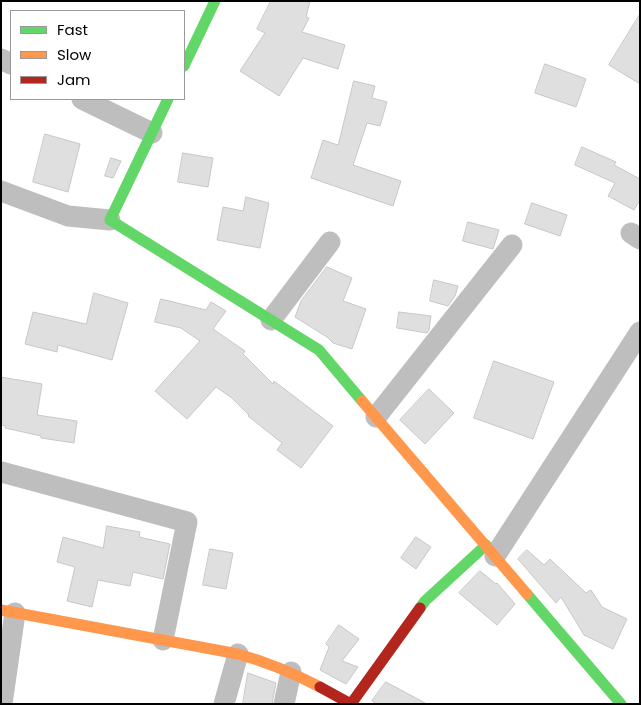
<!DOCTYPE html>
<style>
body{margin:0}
#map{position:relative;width:641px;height:705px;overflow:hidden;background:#fff;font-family:Poppins,sans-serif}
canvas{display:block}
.frame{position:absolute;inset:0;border:2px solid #000;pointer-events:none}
.legend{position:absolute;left:10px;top:10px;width:175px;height:90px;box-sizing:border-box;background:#fff;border:1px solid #999;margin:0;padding:6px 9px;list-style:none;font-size:15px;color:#000}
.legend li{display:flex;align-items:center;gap:10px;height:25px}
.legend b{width:25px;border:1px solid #999}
</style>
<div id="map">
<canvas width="641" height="705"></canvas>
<div class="frame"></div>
<ul class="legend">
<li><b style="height:6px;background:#63d668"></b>Fast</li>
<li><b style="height:6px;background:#ff974d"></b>Slow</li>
<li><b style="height:6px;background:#b3261e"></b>Jam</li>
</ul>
</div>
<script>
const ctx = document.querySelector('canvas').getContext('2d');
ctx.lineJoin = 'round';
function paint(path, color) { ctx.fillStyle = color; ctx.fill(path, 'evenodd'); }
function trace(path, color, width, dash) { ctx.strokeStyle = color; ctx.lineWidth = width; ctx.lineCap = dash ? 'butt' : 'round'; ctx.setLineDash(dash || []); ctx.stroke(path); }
const building = new Path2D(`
 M 271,1 L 310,1 L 306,17 L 309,18 L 302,32 L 345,45 L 338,69 L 303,58 L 279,96 L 240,71 L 265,33 L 257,29 Z
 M 640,14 L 640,84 L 609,65 Z
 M 545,64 L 586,79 L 576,107 L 535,93 Z
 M 354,81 L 375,86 L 372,98 L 387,102 L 380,126 L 367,123 L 353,165 L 401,181 L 393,206 L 311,178 L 323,140 L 338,145 Z
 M 45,134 L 80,144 L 68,192 L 33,182 Z
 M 582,147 L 616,162 L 614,165 L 640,179 L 640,200 L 634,210 L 608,196 L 615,183 L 575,165 Z
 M 183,153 L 213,158 L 208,187 L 178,182 Z
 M 111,158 L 121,161 L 113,178 L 105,176 Z
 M 246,197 L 269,203 L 260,248 L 217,240 L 223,207 L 243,211 Z
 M 532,203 L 567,215 L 560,236 L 525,224 Z
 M 468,222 L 499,230 L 493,249 L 463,241 Z
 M 327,267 L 352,278 L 343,301 L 366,309 L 352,349 L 333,343 L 327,337 L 295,317 L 301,301 Z
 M 434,280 L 458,286 L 455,296 L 448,306 L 430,301 Z
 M 94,293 L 128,303 L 112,360 L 58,345 L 57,352 L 25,344 L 33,312 L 86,324 Z
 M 161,299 L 206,310 L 211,302 L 226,311 L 213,329 L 245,351 L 243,354 L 273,384 L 274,381 L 333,426 L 301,468 L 277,450 L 282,443 L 248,416 L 249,415 L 232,398 L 216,387 L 187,419 L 155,391 L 200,341 L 181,328 L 155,322 Z
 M 399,312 L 431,316 L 429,330 L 427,333 L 397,328 Z
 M 494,361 L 554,382 L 533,439 L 474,418 Z
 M 1,377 L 42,384 L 37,415 L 77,421 L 74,443 L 41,438 L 41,436 L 5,428 L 6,426 L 1,425 Z
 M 429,389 L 454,413 L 425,444 L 400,420 Z
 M 107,526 L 140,532 L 139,537 L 170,544 L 163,579 L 133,572 L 130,586 L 98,580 L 92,607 L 67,601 L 75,567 L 57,562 L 63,537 L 103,548 Z
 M 416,537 L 431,547 L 416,569 L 401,558 Z
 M 210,549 L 233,553 L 226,589 L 203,585 Z
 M 527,550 L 544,565 L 550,559 L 586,593 L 591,590 L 602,607 L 627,619 L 613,649 L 584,635 L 561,597 L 556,603 L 518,559 Z
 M 480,571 L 496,584 L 497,583 L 515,604 L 497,625 L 459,593 Z
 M 339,625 L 359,639 L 342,661 L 358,667 L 346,684 L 320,670 L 329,647 L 326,644 Z
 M 248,673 L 276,683 L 272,704 L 243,704 Z
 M 386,682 L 427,704 L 377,704 L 372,701 Z`);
paint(building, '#dfdfdf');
trace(building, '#c7c7c7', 1);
trace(new Path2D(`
 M 1,59 L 11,64
 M 82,99 L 152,133
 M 1,191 L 68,216 L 110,220
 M 631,233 L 640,239
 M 271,320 L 330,242
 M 376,417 L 512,245
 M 1,472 L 187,522 L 163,640
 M 495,556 L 640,332
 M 2,704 L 15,613
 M 224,704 L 238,654
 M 284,704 L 291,672`), '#bebebe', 21);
trace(new Path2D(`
 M 184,66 L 215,1
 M 168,99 L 110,220 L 319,350 L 362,401
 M 527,594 L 621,704
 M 420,608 L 425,601 L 486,545`), '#63d668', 11);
trace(new Path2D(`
 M 362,401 L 527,594
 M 1,610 L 238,654 C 267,662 293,673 320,687`), '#ff974d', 11);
trace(new Path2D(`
 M 320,687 L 351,704 L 420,608`), '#b3261e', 11);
</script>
